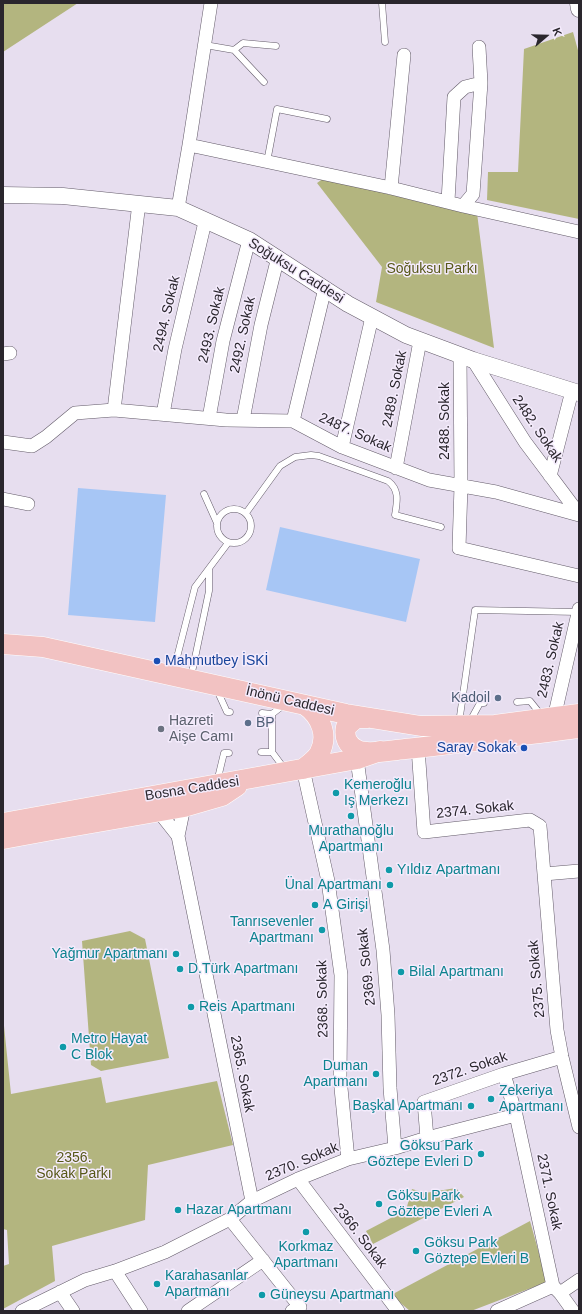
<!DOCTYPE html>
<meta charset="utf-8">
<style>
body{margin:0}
#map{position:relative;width:582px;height:1314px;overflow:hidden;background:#e7deef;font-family:Arial,sans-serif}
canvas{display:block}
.frame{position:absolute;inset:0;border:4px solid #2a262d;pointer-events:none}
.north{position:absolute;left:526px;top:16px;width:40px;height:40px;-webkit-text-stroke:3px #f4ebfc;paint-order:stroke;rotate:70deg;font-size:11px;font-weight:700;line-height:16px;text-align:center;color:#2a262d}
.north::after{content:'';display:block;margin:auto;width:14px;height:18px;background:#2a262d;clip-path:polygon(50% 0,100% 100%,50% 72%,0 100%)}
</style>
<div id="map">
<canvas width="582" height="1314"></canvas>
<div class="frame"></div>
<div class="north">K</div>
</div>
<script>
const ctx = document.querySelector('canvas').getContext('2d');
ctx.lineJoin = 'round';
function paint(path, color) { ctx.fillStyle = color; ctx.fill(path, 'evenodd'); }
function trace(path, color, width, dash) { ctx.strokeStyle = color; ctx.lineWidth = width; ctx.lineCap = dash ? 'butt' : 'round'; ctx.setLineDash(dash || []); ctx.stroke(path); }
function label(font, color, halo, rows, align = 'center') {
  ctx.font = font + ' Arial,sans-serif'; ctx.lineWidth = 3; ctx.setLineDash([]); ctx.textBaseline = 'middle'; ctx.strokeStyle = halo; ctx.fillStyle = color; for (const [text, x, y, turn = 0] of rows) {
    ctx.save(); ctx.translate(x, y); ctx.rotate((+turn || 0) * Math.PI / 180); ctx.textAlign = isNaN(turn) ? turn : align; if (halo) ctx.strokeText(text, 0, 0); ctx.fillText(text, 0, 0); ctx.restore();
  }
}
paint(new Path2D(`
 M 3,3 L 78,3 L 3,52 Z
 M 573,32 L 579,54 L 579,219 L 487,200 L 488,172 L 518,172 L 524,49 Z
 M 324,178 L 477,213 L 494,348 L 376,302 L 382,267 L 317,183 Z
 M 130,931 L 145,939 L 169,1058 L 101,1071 L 91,1065 L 82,941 Z
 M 3,1016 L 11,1094 L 101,1077 L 106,1103 L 217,1081 L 233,1145 L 148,1165 L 145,1220 L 52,1246 L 55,1281 L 3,1309 L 3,1266 L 9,1264 L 7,1230 L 3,1229 Z
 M 456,1188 L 464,1197 L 373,1244 L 366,1231 L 406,1210 L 412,1189 L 425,1193 Z
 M 530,1221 L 547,1282 L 471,1311 L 410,1311 L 391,1295 Z`), '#b3b57f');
paint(new Path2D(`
 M 78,488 L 166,495 L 155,622 L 68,615 Z
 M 280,527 L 420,559 L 406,622 L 266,590 Z`), '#a7c6f5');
const service = new Path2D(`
 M 382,3 L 385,42
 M 205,45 L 234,50 L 264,82
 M 234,50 L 243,43 L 276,46
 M 267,162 L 277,109 L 327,119
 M 204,494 L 217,523
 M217 526a17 17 0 1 1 34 0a17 17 0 1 1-34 0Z
 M 246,513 L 280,466 L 295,457 L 311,455 L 319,456 L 388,481 C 400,490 397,502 395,515 L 441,527
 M 173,673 L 195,587 L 228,543
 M 191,677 L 209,591 L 209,569
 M 217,690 L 227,712 L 230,712
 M 517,702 L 530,701 L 542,716
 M 262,713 L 272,714 L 285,704
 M 459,723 L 475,610 L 578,612
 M 469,723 L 480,703 L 484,703
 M 261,752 L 272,752 L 284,768
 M 272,752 L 272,714
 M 217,782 L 224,753 L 229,753`);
const minor = new Path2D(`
 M 189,145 L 391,188 L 463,206 L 473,194 L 481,83 L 479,47
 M 391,188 L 404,55
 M 448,201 L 454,97 L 465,87 L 481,83
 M 463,206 L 579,232
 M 178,208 L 189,145 L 211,3
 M 3,354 L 10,353
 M 460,355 L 461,486 L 459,548 L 579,576
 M 473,360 L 525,442 L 579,514
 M 114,410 L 139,203
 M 163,414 L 175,349 L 205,222
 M 209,418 L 223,341 L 249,240
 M 243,420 L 261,325 L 278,257
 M 293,421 L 325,288
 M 3,442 L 32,446 L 46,437 L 75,413 L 114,410 L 226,420 L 293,421 L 342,447 L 429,480 L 496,492 L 579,515
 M 342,447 L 372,317
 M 396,468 L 420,341
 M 550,476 L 572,391
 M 3,499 L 28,504
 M 554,718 L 579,609
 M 418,748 L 424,832 L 530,820 L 540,826 L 557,1030 L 562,1057 L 579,1127
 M 357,759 L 383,950 L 388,1015 L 390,1088 L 395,1148
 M 303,769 L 328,881 L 341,975 L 340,1078 L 348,1159
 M 184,807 L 178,836 L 252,1201
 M 159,812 L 178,836
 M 544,874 L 579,871
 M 504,1074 L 516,1115 L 553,1286 L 560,1293 L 573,1311
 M 427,1138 L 424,1102 L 504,1074 L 562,1057
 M 298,1179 L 398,1311
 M 230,1219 L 300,1307 L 292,1311
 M 115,1271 L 141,1311
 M 60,1292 L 73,1311
 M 560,1293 L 579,1280
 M 22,1311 L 85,1280 L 115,1271 L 165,1252 L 230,1219 L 252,1201 L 298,1179 L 348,1159 L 395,1148 L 427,1138 L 516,1115
 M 188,1311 L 263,1260
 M 497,1311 L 553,1286`);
const tertiary = new Path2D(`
 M 578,3 L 579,9
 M 3,195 L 63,196 L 178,208 L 249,240 L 348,304 L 406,335 L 473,360 L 579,393`);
const primary = new Path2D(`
 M 3,644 L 43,647 L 346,714 L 421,726 L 495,725 L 579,714
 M 368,718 L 356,718 L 346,727 C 344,737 347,745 357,750 C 367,755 394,750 405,749 C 463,743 521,735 579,728
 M 303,769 C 308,765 315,760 319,754 C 329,736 321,716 305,705
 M 3,823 L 357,759 L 380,751
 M 52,830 L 184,807 L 222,796 L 237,786
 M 3,839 L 52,830 L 62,821`);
trace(service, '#635b69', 7);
trace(minor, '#635b69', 14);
trace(tertiary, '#635b69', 17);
trace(primary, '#fff', 21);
trace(service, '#fff', 6);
trace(minor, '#fff', 13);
trace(tertiary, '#fff', 16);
trace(primary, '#f2c2c2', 20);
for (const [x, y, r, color] of [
 [157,661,4,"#1a4fb4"],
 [498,698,4,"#5c6f8a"],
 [248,723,4,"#5c6f8a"],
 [161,729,4,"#6b7280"],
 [524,748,4,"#1a4fb4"],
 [336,793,4,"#0f9aa8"],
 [351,816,4,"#0f9aa8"],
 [389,870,4,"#0f9aa8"],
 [390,885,4,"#0f9aa8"],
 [315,905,4,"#0f9aa8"],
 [322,930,4,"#0f9aa8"],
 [176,954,4,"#0f9aa8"],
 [180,969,4,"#0f9aa8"],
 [401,972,4,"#0f9aa8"],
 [191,1007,4,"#0f9aa8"],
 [63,1047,4,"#0f9aa8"],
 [376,1074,4,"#0f9aa8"],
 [491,1099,4,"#0f9aa8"],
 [471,1106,4,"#0f9aa8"],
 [481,1154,4,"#0f9aa8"],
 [379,1204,4,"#0f9aa8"],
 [178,1210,4,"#0f9aa8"],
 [306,1232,4,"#0f9aa8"],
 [416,1251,4,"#0f9aa8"],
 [157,1284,4,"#0f9aa8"],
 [262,1295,4,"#0f9aa8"]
]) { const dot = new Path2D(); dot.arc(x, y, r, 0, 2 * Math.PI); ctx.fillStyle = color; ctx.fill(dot); trace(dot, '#f4ebfc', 1.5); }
label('14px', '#575818', '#f4ebfc', [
 ["Soğuksu Parkı",432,269],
 ["2356.",74,1158],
 ["Sokak Parkı",74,1174]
]);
label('14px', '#2a262d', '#f4ebfc', [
 ["Soğuksu Caddesi",296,271,32],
 ["2494. Sokak",167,314,-77],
 ["2493. Sokak",212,325,-77],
 ["2492. Sokak",243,335,-78],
 ["2489. Sokak",395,389,-79],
 ["2488. Sokak",445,421,-90],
 ["2482. Sokak",537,429,56],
 ["2487. Sokak",355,433,24],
 ["2483. Sokak",551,660,-77],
 ["İnönü Caddesi",290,701,13],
 ["Bosna Caddesi",192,789,-9],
 ["2374. Sokak",475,810,-6],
 ["2369. Sokak",367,967,-96],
 ["2375. Sokak",537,979,-95],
 ["2368. Sokak",323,999,-91],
 ["2372. Sokak",470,1069,-19],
 ["2365. Sokak",242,1074,79],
 ["2370. Sokak",302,1162,-23],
 ["2371. Sokak",549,1192,78],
 ["2366. Sokak",360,1236,52]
]);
label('14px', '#164399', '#f4ebfc', [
 ["Mahmutbey İSKİ",165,661],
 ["Saray Sokak",516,748,"right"]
], 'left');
label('14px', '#4e5e75', '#f4ebfc', [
 ["Kadoil",490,698],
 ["BP",256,723,"left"]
], 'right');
label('14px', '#5b616d', '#f4ebfc', [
 ["Hazreti",169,721],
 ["Aişe Camı",169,737]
], 'left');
label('14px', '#0d838f', '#f4ebfc', [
 ["Kemeroğlu",344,785],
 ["Iş Merkezı",344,801],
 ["Murathanoğlu",351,831,"center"],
 ["Apartmanı",351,847,"center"],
 ["Yıldız Apartmanı",397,870],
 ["Ünal Apartmanı",382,885,"right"],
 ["A Girişi",323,905],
 ["Tanrısevenler",314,922,"right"],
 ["Apartmanı",314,938,"right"],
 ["Yağmur Apartmanı",168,954,"right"],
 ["D.Türk Apartmanı",188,969],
 ["Bilal Apartmanı",409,972],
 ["Reis Apartmanı",199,1007],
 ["Metro Hayat",71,1039],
 ["C Blok",71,1055],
 ["Duman",368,1066,"right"],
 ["Apartmanı",368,1082,"right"],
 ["Zekeriya",499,1091],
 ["Apartmanı",499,1107],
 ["Başkal Apartmanı",463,1106,"right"],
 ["Göksu Park",473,1146,"right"],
 ["Göztepe Evleri D",473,1162,"right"],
 ["Göksu Park",387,1196],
 ["Göztepe Evleri A",387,1212],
 ["Hazar Apartmanı",186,1210],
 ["Göksu Park",424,1243],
 ["Göztepe Evleri B",424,1259],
 ["Korkmaz",306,1247,"center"],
 ["Apartmanı",306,1263,"center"],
 ["Karahasanlar",165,1276],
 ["Apartmanı",165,1292],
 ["Güneysu Apartmanı",270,1295]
], 'left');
</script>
